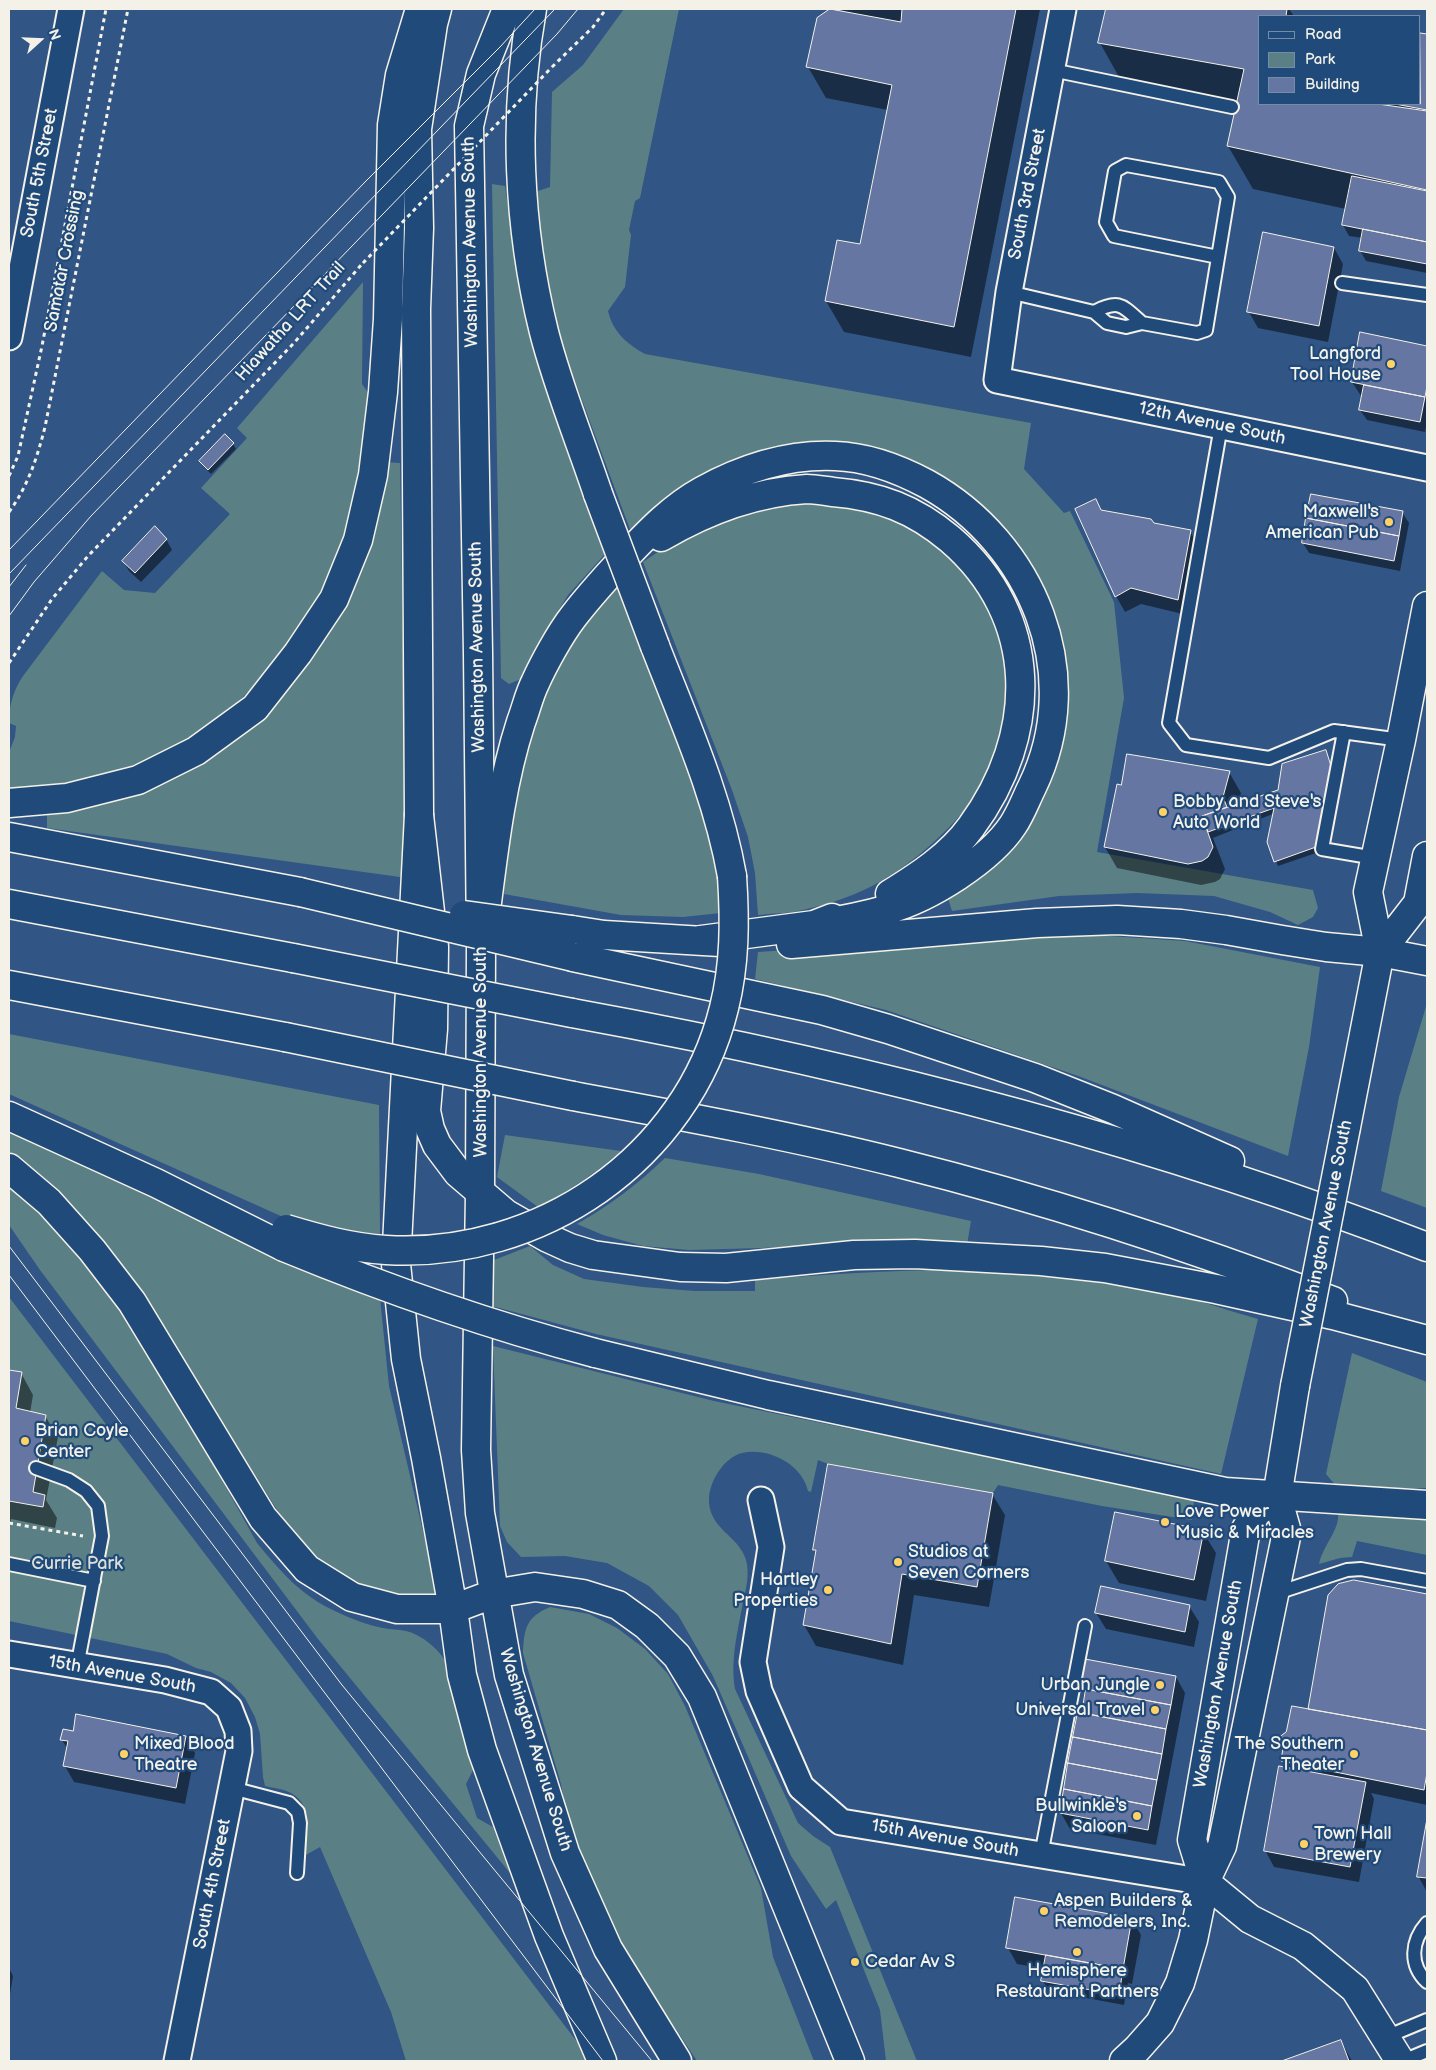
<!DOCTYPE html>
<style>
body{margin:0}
#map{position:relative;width:1436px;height:2070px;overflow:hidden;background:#315584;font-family:"Balsamiq Sans",sans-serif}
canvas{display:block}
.frame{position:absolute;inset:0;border:10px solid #f4f1e8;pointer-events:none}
.legend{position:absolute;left:1258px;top:15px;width:162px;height:90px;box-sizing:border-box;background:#1f4a7a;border:1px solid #748da6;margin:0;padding:6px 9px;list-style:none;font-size:15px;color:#f4f1e8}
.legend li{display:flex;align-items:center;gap:10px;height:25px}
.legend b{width:25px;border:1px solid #748da6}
.north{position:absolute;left:15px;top:15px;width:50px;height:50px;-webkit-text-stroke:4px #1f4a7a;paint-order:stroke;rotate:70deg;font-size:14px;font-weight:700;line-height:20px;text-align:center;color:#f4f1e8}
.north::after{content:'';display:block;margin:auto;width:18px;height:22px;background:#f4f1e8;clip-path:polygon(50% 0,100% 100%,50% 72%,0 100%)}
</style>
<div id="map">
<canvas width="1436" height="2070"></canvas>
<div class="frame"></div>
<ul class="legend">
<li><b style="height:6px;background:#1f4a7a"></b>Road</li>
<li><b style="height:14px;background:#5a8086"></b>Park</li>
<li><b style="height:14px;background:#6576a2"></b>Building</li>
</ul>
<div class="north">N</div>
</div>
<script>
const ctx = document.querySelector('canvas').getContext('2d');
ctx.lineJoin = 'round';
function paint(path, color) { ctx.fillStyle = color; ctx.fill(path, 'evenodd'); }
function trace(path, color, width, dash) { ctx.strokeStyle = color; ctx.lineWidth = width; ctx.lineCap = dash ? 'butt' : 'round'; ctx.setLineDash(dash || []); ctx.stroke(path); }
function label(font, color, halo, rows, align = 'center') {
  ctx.font = font + ' "Balsamiq Sans",sans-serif'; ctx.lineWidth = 4.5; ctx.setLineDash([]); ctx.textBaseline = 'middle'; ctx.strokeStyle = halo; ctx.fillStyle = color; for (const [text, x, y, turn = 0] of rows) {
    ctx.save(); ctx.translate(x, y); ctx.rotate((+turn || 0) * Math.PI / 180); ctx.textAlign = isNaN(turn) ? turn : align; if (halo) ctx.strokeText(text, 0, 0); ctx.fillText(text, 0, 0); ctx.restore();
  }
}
paint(new Path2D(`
 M 624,9 L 679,9 L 640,198 L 635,201 L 629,230 L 631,235 L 625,287 L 608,311 C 613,332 627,344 645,354 L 1031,423 L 1024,469 L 1064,513 L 1070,511 L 1114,602 L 1124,698 L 1097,852 L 1313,890 L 1318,908 L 1313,917 L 1298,925 L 1270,912 L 1214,896 L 1137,893 L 1059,896 L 952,911 L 947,895 L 958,888 L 1058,735 L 1018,551 L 994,519 L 963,492 L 931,475 L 888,457 L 710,472 L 669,496 L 631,532 L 569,365 L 549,299 L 540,253 L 535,192 L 550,187 L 552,92 L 583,65 Z
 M 492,184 L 505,186 L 523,304 L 542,376 L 605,554 L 568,595 L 540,640 L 521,679 L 509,684 L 501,678 Z
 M 363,282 L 362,384 L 369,394 L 362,472 L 348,535 L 324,592 L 272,668 L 238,702 L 192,739 L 160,756 L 99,781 L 9,796 L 9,752 L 15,737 L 16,726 L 9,723 C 9,705 13,691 23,676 L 102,571 L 124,590 L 155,593 L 230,514 L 201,488 L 247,438 L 237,428 Z
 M 385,462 L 400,463 L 407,878 L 47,828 L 47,811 L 105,804 L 175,776 L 239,736 L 293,683 L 336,618 Z
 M 817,500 C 846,503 875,509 902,520 C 911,523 919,531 927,536 C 934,541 942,546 949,551 C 957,558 983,593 988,603 C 1017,659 1012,746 974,798 C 950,830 916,861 881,881 C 858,895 829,904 803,910 C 789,914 773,913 758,915 L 755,873 L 748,837 L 732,790 L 643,562 L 674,541 L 748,510 Z
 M 618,583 L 702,801 L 717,854 L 721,913 L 683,917 L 621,915 L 504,894 L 507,827 L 530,723 L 571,636 Z
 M 1094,935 L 1185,941 L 1320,967 L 1309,1047 L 1288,1156 L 1081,1077 L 886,1010 L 755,979 L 758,952 L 951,939 Z
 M 1427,1003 L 1427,1208 L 1381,1191 L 1399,1097 Z
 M 9,1034 L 379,1105 L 380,1235 L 344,1231 L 283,1217 L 9,1094 Z
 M 9,1132 L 286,1259 L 380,1298 L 389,1386 L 429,1557 L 435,1593 L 429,1599 C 410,1597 390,1596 371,1591 C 337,1583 308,1550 286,1524 L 136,1286 L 114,1255 L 82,1217 L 53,1189 L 9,1152 Z
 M 505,1135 L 621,1151 C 595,1174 568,1191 538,1207 L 497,1177 Z
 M 665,1158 L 759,1174 L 971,1221 L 967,1245 L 945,1242 L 832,1244 L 762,1248 L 689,1250 L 643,1246 L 603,1235 L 577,1224 C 609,1206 638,1184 665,1158 Z
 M 9,1181 L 41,1208 L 138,1329 L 257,1543 C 282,1573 300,1595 337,1612 C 351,1619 368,1625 383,1628 C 391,1630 399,1629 406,1631 C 422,1635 436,1647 445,1660 C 460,1682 469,1738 475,1766 L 466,1784 L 477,1818 L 493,1827 L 510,1873 L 318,1639 L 40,1270 L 9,1225 Z
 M 530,1246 L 553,1265 L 584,1279 L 643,1287 L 695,1291 L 755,1291 L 755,1280 C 886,1270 1019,1260 1149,1288 C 1186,1295 1222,1309 1258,1319 L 1221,1474 L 596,1334 L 492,1306 L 494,1260 Z
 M 9,1297 L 581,2047 L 589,2061 L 406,2061 L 391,2012 L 320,1847 L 304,1856 C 307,1834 315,1807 291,1793 C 284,1789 273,1788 265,1786 L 263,1777 L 260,1734 L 255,1717 L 245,1698 L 231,1683 L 211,1672 L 196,1668 L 167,1654 L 9,1621 Z
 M 493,1346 L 714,1401 L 1194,1499 L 1192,1520 L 1102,1506 L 998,1485 L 993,1493 L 828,1464 L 818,1460 L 811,1492 L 808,1491 C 802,1464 768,1447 742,1453 C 724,1458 711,1479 709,1497 C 707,1529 739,1535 746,1560 C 750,1574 746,1589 743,1602 C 738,1631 730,1659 735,1689 L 798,1823 L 813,1836 L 830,1847 L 917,2061 L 886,2061 L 880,2010 L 836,1900 L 826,1909 L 791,1856 L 713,1676 L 678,1615 L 649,1586 L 607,1563 L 565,1556 L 521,1557 L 507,1542 L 500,1526 Z
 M 1352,1353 L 1427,1382 L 1427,1488 L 1345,1491 L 1337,1487 L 1326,1474 Z
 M 1338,1513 L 1427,1515 L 1427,1555 L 1357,1541 L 1352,1557 L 1340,1558 L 1319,1564 C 1323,1545 1340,1530 1338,1513 Z
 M 550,1607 L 589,1614 L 617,1628 L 645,1649 L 668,1674 L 685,1706 L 761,1888 L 773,1957 L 814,2061 L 697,2061 L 634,1966 L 602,1909 L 572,1845 L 561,1784 L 523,1653 C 524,1629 526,1617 550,1607 Z`), '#5a8086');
paint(new Path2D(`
 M 841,9 L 1040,9 L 971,357 L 844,332 L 826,301 L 861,246 L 888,110 L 826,98 L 808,67 L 844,12 Z
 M 1107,9 L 1289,9 L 1294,16 L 1260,16 L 1260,104 L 1370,104 L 1389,107 L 1387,104 L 1420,104 L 1420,34 L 1427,35 L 1427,273 L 1366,261 L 1360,250 L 1363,238 L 1349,236 L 1343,225 L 1346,209 L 1253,189 L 1228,146 L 1237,106 L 1124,86 L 1100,43 Z
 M 1334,248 L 1343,264 L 1328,342 L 1258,328 L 1249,312 Z
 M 1361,334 L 1427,347 L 1427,423 L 1425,432 L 1367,420 L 1360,410 L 1363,399 L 1352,382 Z
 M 233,444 L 236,449 L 211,474 L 203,466 L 200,461 Z
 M 1096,500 L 1102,511 L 1190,531 L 1199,547 L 1187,615 L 1141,604 L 1125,612 L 1116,596 Z
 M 1402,512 L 1409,523 L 1400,571 L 1309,553 L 1303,543 Z
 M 166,539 L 172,550 L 141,582 L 129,571 L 123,561 Z
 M 1328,756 L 1334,775 L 1319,852 L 1278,866 L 1269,842 L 1275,813 L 1213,838 L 1225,869 L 1220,879 L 1215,882 L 1201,885 L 1117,868 L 1105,847 L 1229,772 L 1241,793 L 1239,805 L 1279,791 Z
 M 9,1371 L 21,1373 L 33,1395 L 30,1413 L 45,1416 L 58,1437 L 46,1500 L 57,1518 L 55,1528 L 11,1519 L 10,1527 L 9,1526 Z
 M 992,1494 L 1005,1515 L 989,1607 L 914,1595 L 903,1665 L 816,1646 L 804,1625 L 817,1554 L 814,1549 Z
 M 1203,1532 L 1216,1553 L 1206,1601 L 1119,1583 L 1106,1561 Z
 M 1354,1581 L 1427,1595 L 1427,1805 L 1371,1793 L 1374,1799 L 1359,1882 L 1274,1867 L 1265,1850 L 1286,1768 L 1282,1761 L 1311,1711 Z
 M 1189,1606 L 1199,1622 L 1194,1647 L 1106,1629 L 1096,1613 Z
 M 1176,1677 L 1185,1693 L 1156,1845 L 1070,1829 L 1061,1813 L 1086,1695 L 1082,1687 Z
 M 74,1733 L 186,1737 L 195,1753 L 185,1804 L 74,1782 L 65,1766 L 68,1750 L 62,1740 Z
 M 1427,1826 L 1427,1892 L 1418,1876 Z
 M 1132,1919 L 1141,1935 L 1132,1984 L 1128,1983 L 1124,2005 L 1049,1991 L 1043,1981 L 1045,1969 L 1017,1964 L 1008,1948 Z
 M 9,1968 L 13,1976 L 9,2000 Z
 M 1341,2041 L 1352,2061 L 1285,2061 Z`), '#0007');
const building = new Path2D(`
 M 830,9 L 901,22 L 902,9 L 1016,9 L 954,327 L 825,301 L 837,240 L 860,244 L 892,85 L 806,67 L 817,18 Z
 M 1106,9 L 1287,9 L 1286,16 L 1260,16 L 1260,104 L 1378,104 L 1427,111 L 1427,190 L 1227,146 L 1244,69 L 1098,43 Z
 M 1420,33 L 1427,34 L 1427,110 L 1395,104 L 1420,104 Z
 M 1352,176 L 1427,191 L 1427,242 L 1342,225 Z
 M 1363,229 L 1427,242 L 1427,264 L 1359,251 Z
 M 1263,232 L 1334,247 L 1319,326 L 1247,312 Z
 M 1360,332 L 1427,346 L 1427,386 L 1425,397 L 1351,382 Z
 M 1364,385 L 1425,397 L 1420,422 L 1359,410 Z
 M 225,434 L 234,443 L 208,470 L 199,461 Z
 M 1311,494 L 1403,511 L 1399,536 L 1306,518 Z
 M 1096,499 L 1101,510 L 1151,519 L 1154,523 L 1191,530 L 1178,600 L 1131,588 L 1115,597 L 1075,509 Z
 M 1306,518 L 1399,536 L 1394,561 L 1302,543 Z
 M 155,526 L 167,539 L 135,573 L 122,561 Z
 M 1326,750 L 1332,769 L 1316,847 L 1274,862 L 1267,842 L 1274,808 L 1208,832 L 1202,816 L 1278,790 L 1282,764 Z
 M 1127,754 L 1230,771 L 1223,797 L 1227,807 L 1202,816 L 1213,847 L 1208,857 L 1202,861 L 1188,864 L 1104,847 L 1117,784 L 1121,785 Z
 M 9,1370 L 22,1372 L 16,1408 L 46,1415 L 33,1492 L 45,1495 L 43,1507 L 9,1501 Z
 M 828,1464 L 993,1493 L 977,1587 L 902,1574 L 891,1644 L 803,1625 L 816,1550 L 813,1550 Z
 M 1115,1512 L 1204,1530 L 1194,1580 L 1105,1561 Z
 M 1354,1580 L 1427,1594 L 1427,1730 L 1308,1709 L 1328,1595 L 1338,1584 Z
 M 1101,1586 L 1190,1605 L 1185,1632 L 1095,1613 Z
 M 1085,1659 L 1176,1676 L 1171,1705 L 1080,1688 Z
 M 1086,1689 L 1171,1705 L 1166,1729 L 1082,1713 Z
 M 1292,1706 L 1427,1730 L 1427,1773 L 1424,1790 L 1281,1761 L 1283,1748 L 1278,1741 L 1278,1738 L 1286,1732 Z
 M 1078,1712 L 1166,1729 L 1162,1754 L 1073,1737 Z
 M 76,1714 L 186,1736 L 176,1788 L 63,1766 L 68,1741 L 60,1740 L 63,1729 L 73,1731 Z
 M 1073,1737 L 1162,1754 L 1157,1780 L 1068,1763 Z
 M 1068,1763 L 1157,1780 L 1152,1806 L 1064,1789 Z
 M 1279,1766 L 1366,1782 L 1350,1867 L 1264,1851 Z
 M 1064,1789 L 1152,1806 L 1148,1830 L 1060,1813 Z
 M 1427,1819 L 1427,1878 L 1417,1877 Z
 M 1015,1897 L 1132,1918 L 1123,1969 L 1006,1948 Z
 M 1046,1955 L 1123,1969 L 1119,1995 L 1041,1981 Z
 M 1341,2040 L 1349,2061 L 1282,2061 Z`);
paint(building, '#6576a2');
trace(building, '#f4f1e8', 1);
const lane = new Path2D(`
 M 1052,70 L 1232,107
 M 1342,283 L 1427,295
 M 1009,292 L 1094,312 L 1107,323 L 1126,327 L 1142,323 L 1197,333 L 1206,330 L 1228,197 L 1219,182 L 1126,165 L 1115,171 L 1106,222 L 1114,236 L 1218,257
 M 1094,312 C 1119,299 1122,305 1142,323
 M 1221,426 L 1169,723 L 1186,745 L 1269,758 L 1334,731 L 1401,740
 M 1344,732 L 1322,849 L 1375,858
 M 36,1468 L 69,1480 L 86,1491 L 98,1506 L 102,1536 L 77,1667
 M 9,1564 L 94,1581
 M 1274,1594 L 1347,1570 L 1361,1569 L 1427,1581
 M 232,1788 L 289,1803 L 298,1812 L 300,1823 L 297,1873
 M 1041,1855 L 1085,1626
 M 1427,1923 C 1411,1941 1409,1965 1427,1982
 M 1386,2037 L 1427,2020
 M 1403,2061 L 1427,2051`);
const street = new Path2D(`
 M 1063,9 L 1009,292 L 997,380 L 1427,468
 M 9,337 L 71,9
 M 761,1500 L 771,1547 L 753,1662 L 759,1691 L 801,1787 L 841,1822 L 1205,1882
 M 9,1654 L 165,1680 L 211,1692 L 229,1708 L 238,1731 L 239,1751 L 177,2061`);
const secondary = new Path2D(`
 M 437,9 L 433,24 L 417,129 L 419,228 L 416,309 L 419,815 L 396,1264 L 406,1359 L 426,1458 L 453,1609 L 462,1675 L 482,1750 L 549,1936 L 602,2061
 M 507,9 L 481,74 L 469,126 L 478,653 L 481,946 L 480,1193 L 476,1450 L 480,1513 L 509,1675 L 565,1853 L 608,1949 L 677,2061
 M 453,1609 L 493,1594 L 535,1587 L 583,1594 L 618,1605 L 647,1626 L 677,1656 L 702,1697 L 850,2061
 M 1124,2061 L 1137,2049 L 1160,2023 L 1180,1983 L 1193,1940 L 1205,1882 L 1222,1846 L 1287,1532 L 1277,1497 L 1257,1512 L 1246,1529 L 1192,1840 L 1205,1882 L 1250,1919 L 1303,1946 L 1355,1989 L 1400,2061`);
const primary = new Path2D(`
 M 1380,952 L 1418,903 L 1427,856
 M 1346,1127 L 1380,952 L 1368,892 L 1401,740 L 1427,606
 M 1277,1497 L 1295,1386`);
const highway = new Path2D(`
 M 532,9 C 513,115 518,227 544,332 C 558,387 580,440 598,494
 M 661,537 C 705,511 756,492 807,489 C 815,489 825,491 833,492 C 880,496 914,509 950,539 C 1041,617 1039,735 971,827 C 950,856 919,876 890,894
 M 655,646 C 684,721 718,796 732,876
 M 9,803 L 67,798 L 138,780 L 196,751 L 255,708 L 298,653 L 334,599 L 358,540 L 373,475 L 383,392 L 388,319 L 392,125 L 400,75 L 420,9
 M 419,815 L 434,947 L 433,1029 L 426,1111 L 430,1129 L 437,1145 L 458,1173 L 506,1214 L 548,1238 L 570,1248 L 593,1255 L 680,1267 L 726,1268 L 854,1255 L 915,1254 L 1041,1261 L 1105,1268 L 1216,1289 L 1333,1315 L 1427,1340
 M 9,837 L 300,892
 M 9,904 L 293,958
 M 572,930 L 604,935 L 720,942
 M 701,940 L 814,925 L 832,918
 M 482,941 C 492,868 498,793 521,722 C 526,709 529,695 535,683 C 544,663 560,634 573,617 C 590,595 609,574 628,554 C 650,531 673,507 702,491 C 742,469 789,454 835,456 C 867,457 899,469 927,484 C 1033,543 1087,674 1032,787 C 1026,799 1021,813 1013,825 C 990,860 929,898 889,909 C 864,916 839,921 814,925
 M 791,944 L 1037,923 L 1117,920 L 1181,924 L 1226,930 L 1282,940 L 1326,947 L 1380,952 L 1427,961
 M 573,957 L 822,1010 L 888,1029 L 1035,1078 L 1113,1109 L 1230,1161
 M 9,985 L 285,1037
 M 572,1013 C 864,1066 1150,1140 1427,1247
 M 573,1096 C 682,1116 792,1136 899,1163 C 1047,1200 1191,1247 1333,1301
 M 9,1116 L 156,1183 L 284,1247
 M 9,1168 L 49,1202 L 92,1250 L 132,1302 L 263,1518 L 307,1569 L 352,1597 L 397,1609 L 453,1609
 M 595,1353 L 768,1395 L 1225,1492 L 1427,1505`);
trace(lane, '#f4f1e8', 16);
trace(street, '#f4f1e8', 29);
trace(secondary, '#f4f1e8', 31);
trace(primary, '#f4f1e8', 31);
trace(highway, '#f4f1e8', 31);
trace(new Path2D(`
 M 1426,9 L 1427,9
 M 552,67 L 593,27 L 606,9
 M 9,476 L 18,456 L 42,346 L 106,9
 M 9,512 C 28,486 37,458 45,427 L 128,9
 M 9,663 L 52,599 L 88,556 L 294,343 L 362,264
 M 9,1523 L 83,1536`), '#f4f1e8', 3, [4, 4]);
trace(lane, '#1f4a7a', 12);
trace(street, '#1f4a7a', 25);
trace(secondary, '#1f4a7a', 28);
trace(primary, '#1f4a7a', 28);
trace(highway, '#1f4a7a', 28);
trace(new Path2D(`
 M 9,550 L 365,182 L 500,47 L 535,9
 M 9,574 L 555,9
 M 9,587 L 26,565
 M 9,616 L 34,582 L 91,516 L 557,34 L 578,9
 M 9,1246 L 342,1685 L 652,2061
 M 9,1275 L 603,2061`), '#f4f1e8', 1);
const primaryBridge = new Path2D(`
 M 1295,1386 L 1346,1127`);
const highwayBridge = new Path2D(`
 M 598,494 L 655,646
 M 300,892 L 573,957
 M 464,915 L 572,930
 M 293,958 L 572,1013
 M 285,1037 L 573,1096
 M 286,1229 C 319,1239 352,1248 386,1250 C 539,1259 687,1159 724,1008 C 735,964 735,921 732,876
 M 284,1247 C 386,1289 489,1325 595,1353`);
trace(primaryBridge, '#f4f1e8', 31, []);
trace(highwayBridge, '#f4f1e8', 31, []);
trace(new Path2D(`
 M 363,263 L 552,67`), '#f4f1e8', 3, [4, 4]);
trace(primaryBridge, '#1f4a7a', 28);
trace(highwayBridge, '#1f4a7a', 28);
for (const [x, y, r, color] of [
 [1391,364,5,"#ffd166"],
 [1389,522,5,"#ffd166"],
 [1163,812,5,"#ffd166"],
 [25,1441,5,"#ffd166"],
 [1165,1522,5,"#ffd166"],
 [898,1562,5,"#ffd166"],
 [828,1590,5,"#ffd166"],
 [1160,1685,5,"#ffd166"],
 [1155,1710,5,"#ffd166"],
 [124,1754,5,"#ffd166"],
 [1354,1754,5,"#ffd166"],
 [1137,1816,5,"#ffd166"],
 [1304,1844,5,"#ffd166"],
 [1044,1911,5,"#ffd166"],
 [1077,1952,5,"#ffd166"],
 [855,1962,5,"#ffd166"]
]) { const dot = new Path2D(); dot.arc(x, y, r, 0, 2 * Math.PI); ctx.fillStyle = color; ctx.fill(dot); trace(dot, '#1f4a7a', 2); }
label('18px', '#f4f1e8', '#1f4a7a', [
 ["South 5th Street",40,173,-79],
 ["South 3rd Street",1028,194,-79],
 ["Washington Avenue South",471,242,-91],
 ["Samatar Crossing",65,261,-79],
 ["Hiawatha LRT Trail",291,322,-48],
 ["12th Avenue South",1212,424,12],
 ["Washington Avenue South",478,647,-91],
 ["Washington Avenue South",481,1052,-90],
 ["Washington Avenue South",1327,1224,-79],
 ["15th Avenue South",122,1675,10],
 ["Washington Avenue South",1219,1684,-80],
 ["Washington Avenue South",535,1750,73],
 ["15th Avenue South",945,1839,10],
 ["South 4th Street",213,1884,-79]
]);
label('18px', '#f4f1e8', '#1f4a7a', [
 ["Langford",1381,354,"right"],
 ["Tool House",1381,375,"right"],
 ["Maxwell's",1379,512,"right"],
 ["American Pub",1379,533,"right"],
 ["Bobby and Steve's",1173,802],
 ["Auto World",1173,823],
 ["Brian Coyle",35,1431],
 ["Center",35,1452],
 ["Love Power",1175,1512],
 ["Music & Miracles",1175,1533],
 ["Studios at",908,1552],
 ["Seven Corners",908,1573],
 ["Hartley",818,1580,"right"],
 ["Properties",818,1601,"right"],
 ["Urban Jungle",1150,1685,"right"],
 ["Universal Travel",1145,1710,"right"],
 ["Mixed Blood",134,1744],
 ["Theatre",134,1765],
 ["The Southern",1344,1744,"right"],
 ["Theater",1344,1765,"right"],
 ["Bullwinkle's",1127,1806,"right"],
 ["Saloon",1127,1827,"right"],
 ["Town Hall",1314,1834],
 ["Brewery",1314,1855],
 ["Aspen Builders &",1054,1901],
 ["Remodelers, Inc.",1054,1922],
 ["Cedar Av S",865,1962],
 ["Hemisphere",1077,1971,"center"],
 ["Restaurant Partners",1077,1992,"center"]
], 'left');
label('18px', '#dde0d9', '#1f4a7a', [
 ["Currie Park",77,1564]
]);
</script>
